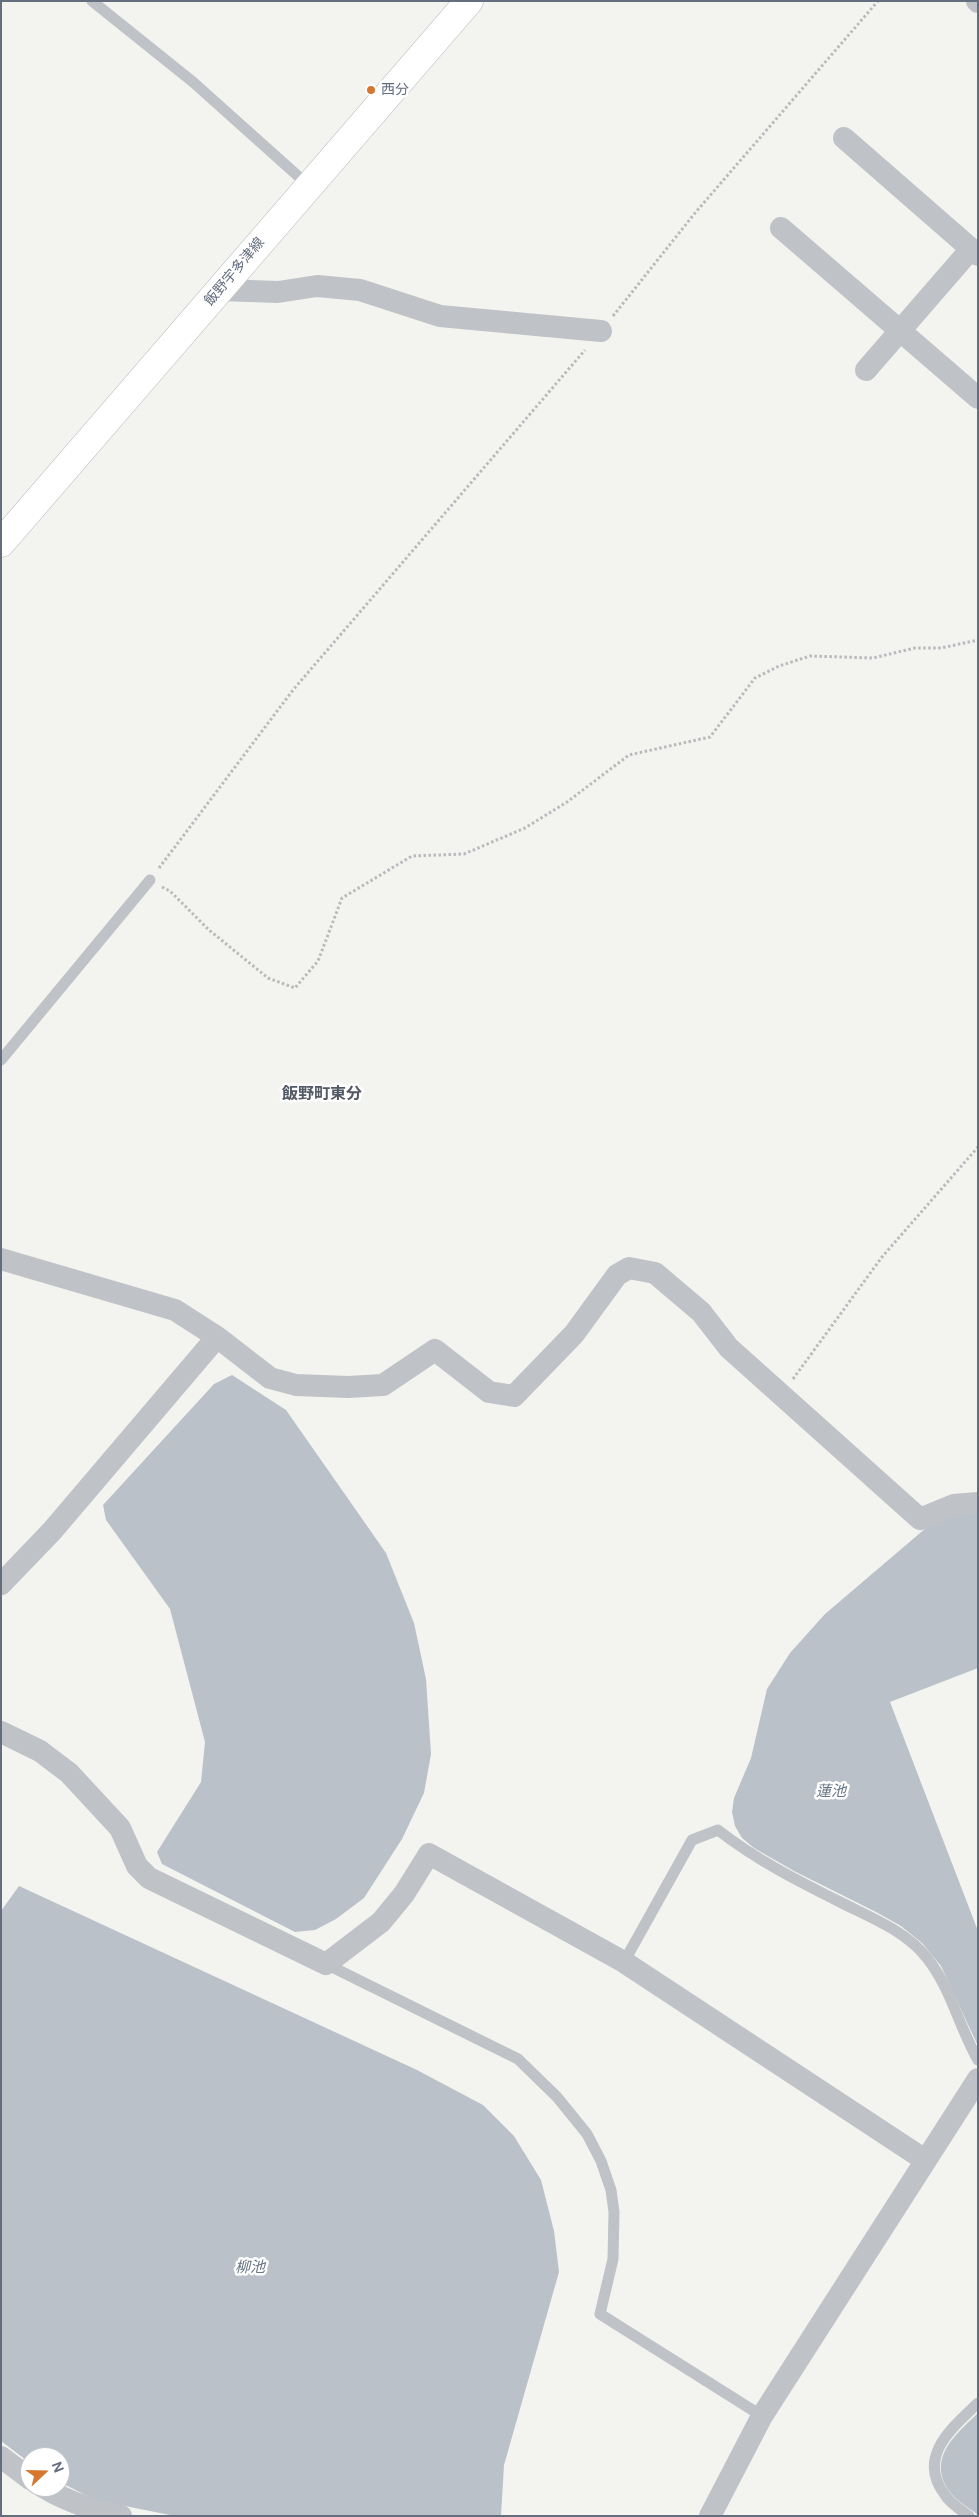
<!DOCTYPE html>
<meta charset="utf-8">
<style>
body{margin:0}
#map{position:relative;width:979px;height:2517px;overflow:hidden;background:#f3f4f0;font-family:"DM Sans",sans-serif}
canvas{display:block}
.frame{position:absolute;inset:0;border:2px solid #656e7f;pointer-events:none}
.north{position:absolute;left:20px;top:2447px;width:50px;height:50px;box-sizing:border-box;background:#fff;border:1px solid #c1c5cc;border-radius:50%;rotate:69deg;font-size:14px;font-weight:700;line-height:20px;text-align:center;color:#656e7f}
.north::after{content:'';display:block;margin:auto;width:18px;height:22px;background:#d5772f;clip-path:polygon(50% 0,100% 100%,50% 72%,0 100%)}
</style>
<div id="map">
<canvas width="979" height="2517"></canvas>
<div class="frame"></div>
<div class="north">N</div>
</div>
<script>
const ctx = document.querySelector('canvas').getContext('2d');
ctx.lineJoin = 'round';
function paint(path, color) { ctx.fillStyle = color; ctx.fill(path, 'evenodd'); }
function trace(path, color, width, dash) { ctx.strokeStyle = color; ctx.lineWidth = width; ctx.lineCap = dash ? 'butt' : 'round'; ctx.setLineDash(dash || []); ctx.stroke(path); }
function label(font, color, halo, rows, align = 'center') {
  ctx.font = font + ' "DM Sans","Noto Sans JP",sans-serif'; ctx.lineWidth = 5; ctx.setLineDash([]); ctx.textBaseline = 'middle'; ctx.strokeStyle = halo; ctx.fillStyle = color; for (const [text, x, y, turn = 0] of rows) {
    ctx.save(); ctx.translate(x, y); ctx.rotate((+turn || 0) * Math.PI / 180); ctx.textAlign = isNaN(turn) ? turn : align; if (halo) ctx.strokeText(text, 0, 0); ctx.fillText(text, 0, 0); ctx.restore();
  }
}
paint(new Path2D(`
 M 232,1375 L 286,1410 L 386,1553 L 414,1623 L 426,1679 L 431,1754 L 424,1793 L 402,1839 L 364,1898 L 336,1919 L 315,1930 L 295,1932 L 162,1864 L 157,1852 L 201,1782 L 205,1742 L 170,1609 L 106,1520 L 103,1505 L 214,1384 Z
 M 978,1512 L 978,1668 L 890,1702 L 978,1931 L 978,2046 L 941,1966 L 922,1943 L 901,1926 L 876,1912 L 794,1871 L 754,1848 L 742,1838 L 735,1826 L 732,1812 L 734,1798 L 751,1758 L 767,1689 L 790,1653 L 825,1614 L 940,1516 Z
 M 19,1886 L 417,2070 L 483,2105 L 514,2136 L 541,2180 L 554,2231 L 559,2272 L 504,2465 L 501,2516 L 175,2516 L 95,2500 L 60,2482 L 60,2457 L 30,2457 L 30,2463 L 1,2441 L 1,1911 Z
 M 978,2413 L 978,2515 C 969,2508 957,2501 950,2492 C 926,2459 955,2435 978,2413 Z`), '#bac1c8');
const secondary = new Path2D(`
 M 1,543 L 469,1`);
trace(secondary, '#b2b5ba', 29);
trace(new Path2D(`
 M 613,316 L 695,213 L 878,1
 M 159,868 L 293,690 L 585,350
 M 162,887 L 170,891 L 209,930 L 268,978 L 295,988 L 318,961 L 342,898 L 412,856 L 464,854 L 525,828 L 567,802 L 629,755 L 710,737 L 755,678 L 779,666 L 810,656 L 873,658 L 915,648 L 941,648 L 978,640
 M 793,1379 L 882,1257 L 978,1147`), '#b9babd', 3, [2.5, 2.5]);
trace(new Path2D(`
 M 92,1 L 193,82 L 308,185
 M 1,1060 L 150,880
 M 624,1962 L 692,1840 L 718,1830 C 755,1859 796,1880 838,1901 C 869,1917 905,1930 927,1958 C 951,1988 959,2027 978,2060
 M 326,1964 L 518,2059 L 557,2097 L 587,2134 L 601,2161 L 611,2190 L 614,2212 L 613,2259 L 600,2314 L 762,2416
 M 969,2516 C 961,2510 950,2503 945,2495 C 916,2457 952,2428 978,2403`), '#bfc2c6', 11);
trace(new Path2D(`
 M 977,1 L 978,2
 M 844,138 L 978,255
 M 781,228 L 978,398
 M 220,290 L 278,292 L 317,286 L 360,290 L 440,316 L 601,331
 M 866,370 L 971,249
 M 1,1259 L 175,1310 L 217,1337 L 270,1378 L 296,1385 L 348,1387 L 383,1385 L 435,1350 L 489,1392 L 514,1396 L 574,1334 L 617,1275 L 629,1268 L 655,1273 L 701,1312 L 729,1348 L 920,1519 L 954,1505 L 978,1503
 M 1,1584 L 52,1531 L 217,1337
 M 1,1732 L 40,1751 L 69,1773 L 120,1828 L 137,1866 L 149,1878 L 326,1964 L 381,1922 L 404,1894 L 429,1854 L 624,1962 L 925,2160
 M 1,2457 L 30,2479
 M 43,2487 C 67,2502 93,2510 121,2516
 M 710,2516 L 762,2416 L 978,2079`), '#bfc2c6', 22);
trace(secondary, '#fff', 28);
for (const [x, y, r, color] of [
 [371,90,5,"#d5772f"]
]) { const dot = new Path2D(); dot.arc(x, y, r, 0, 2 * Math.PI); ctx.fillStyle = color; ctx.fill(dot); trace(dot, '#fff', 2); }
label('14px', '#656e7f', '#fff', [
 ["西分",381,90]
], 'left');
label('14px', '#656e7f', '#fff', [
 ["飯野宇多津線",235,272,-50]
]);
label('italic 15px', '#667583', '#fff', [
 ["蓮池",831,1792],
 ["柳池",250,2268]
]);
label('bold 16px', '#525965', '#fff', [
 ["飯野町東分",322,1095]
]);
</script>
